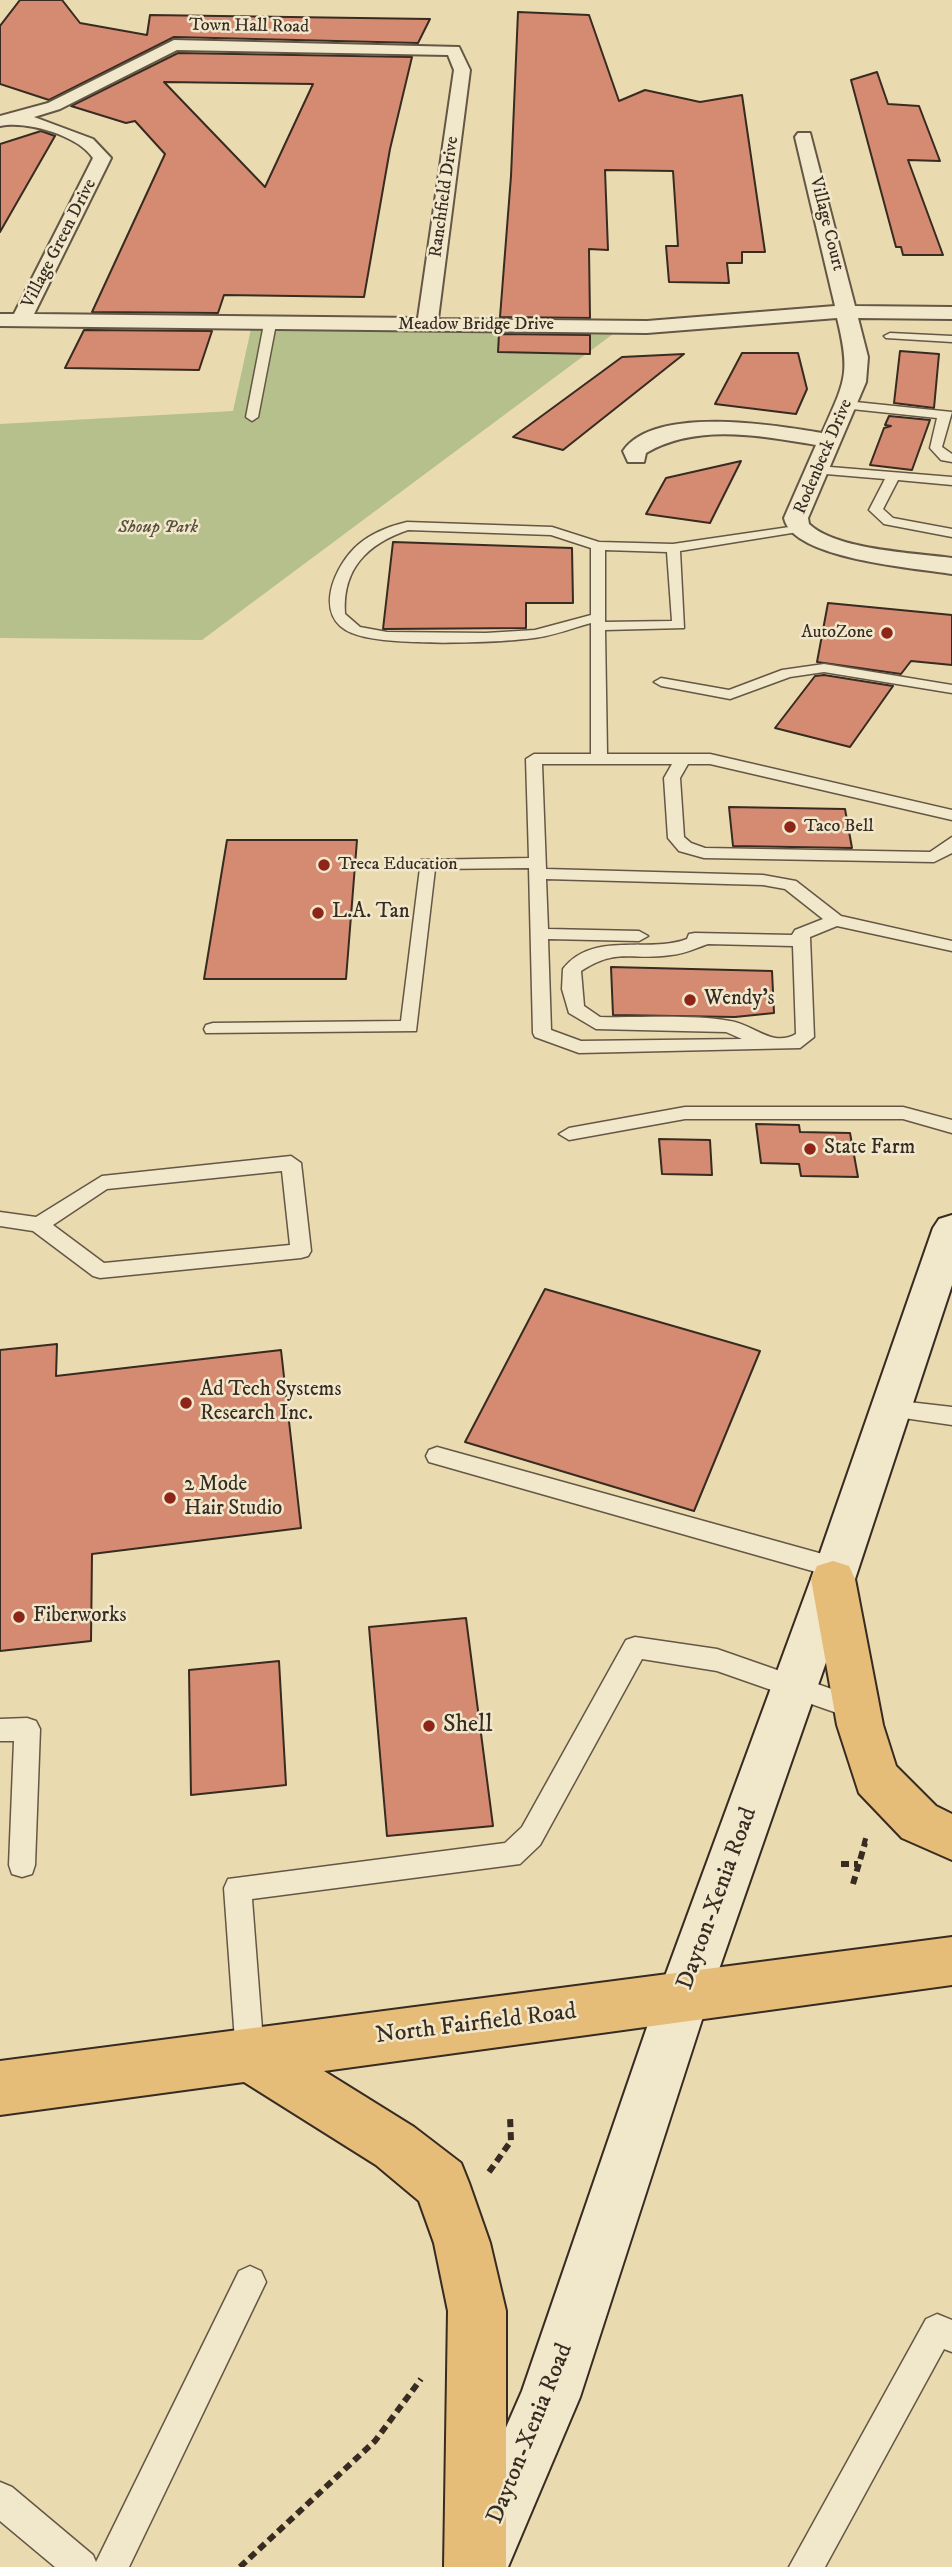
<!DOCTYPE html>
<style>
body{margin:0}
canvas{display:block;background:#eadaaf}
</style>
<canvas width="952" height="2567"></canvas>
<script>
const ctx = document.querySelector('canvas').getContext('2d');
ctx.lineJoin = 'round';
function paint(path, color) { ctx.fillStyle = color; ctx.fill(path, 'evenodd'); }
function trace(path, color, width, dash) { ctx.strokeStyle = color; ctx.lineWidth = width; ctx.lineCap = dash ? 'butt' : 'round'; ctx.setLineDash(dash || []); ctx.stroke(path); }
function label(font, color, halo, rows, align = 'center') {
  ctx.font = font + ' "IM FELL DW Pica",serif'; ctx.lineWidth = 5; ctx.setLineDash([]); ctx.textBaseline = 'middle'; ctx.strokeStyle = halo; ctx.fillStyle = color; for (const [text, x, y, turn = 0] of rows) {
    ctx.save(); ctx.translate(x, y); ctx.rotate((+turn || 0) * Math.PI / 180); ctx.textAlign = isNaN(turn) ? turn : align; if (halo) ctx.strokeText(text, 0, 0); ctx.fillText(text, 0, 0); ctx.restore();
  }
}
paint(new Path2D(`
 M 251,329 L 613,334 L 202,640 L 0,638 L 0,424 L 233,411 Z`), '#b5c08c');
const building = new Path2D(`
 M 20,0 L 62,0 L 80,23 L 147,35 L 150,15 L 430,19 L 418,43 L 174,37 L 49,100 L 0,84 L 0,26 Z
 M 518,12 L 589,15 L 619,101 L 645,90 L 700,102 L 742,95 L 765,252 L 742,252 L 742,263 L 727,263 L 729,283 L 669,282 L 666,246 L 678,246 L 673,171 L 605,170 L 608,250 L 589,249 L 590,318 L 500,317 L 511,176 Z
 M 178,53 L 412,57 L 390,149 L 364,297 L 224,295 L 218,313 L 92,312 L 165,154 L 135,121 L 126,123 L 71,106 ZM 164,82 L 313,84 L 265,187 Z
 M 877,72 L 888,104 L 919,106 L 940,161 L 908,160 L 943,255 L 903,255 L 901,247 L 896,247 L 851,80 Z
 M 41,131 L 55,136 L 0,232 L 0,144 Z
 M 84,330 L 212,331 L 199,370 L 65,368 Z
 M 499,334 L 590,335 L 590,354 L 498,352 Z
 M 900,351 L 939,354 L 934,408 L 894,403 Z
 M 742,353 L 798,353 L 807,389 L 796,414 L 715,404 Z
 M 684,354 L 563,450 L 513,437 L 622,357 Z
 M 889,416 L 930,420 L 912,470 L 870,465 L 884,428 L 891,426 L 885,425 Z
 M 741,461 L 710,523 L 646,514 L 666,478 Z
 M 393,542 L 572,548 L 573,603 L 526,603 L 526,628 L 383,629 Z
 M 828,603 L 952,615 L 952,665 L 911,661 L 901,674 L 817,662 Z
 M 824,675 L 893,686 L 850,747 L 775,728 L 815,676 Z
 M 729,807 L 845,809 L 852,848 L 733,846 Z
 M 227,840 L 357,840 L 346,979 L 204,979 Z
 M 611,967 L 772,971 L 774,1013 L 735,1017 L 613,1015 Z
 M 756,1124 L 799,1125 L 800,1132 L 850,1133 L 858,1177 L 801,1176 L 799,1164 L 761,1163 Z
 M 659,1139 L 710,1140 L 712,1175 L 662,1174 Z
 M 545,1289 L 760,1351 L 694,1511 L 465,1442 Z
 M 57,1344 L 56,1376 L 281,1350 L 301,1528 L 92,1554 L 91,1641 L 0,1651 L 0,1350 Z
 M 466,1618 L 493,1826 L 387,1836 L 369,1627 Z
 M 279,1661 L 286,1785 L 191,1795 L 189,1670 Z`);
paint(building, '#d48b71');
trace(building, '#372b22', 2);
const lane = new Path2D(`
 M 270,321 L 276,324 L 258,417 L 252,421 L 246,417 L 264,324 Z
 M 890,333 L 952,336 L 952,342 L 886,338 L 884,336 Z
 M 846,401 L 952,412 L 942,447 L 952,454 L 952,462 L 941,460 L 930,448 L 937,418 L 842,408 L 842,402 Z
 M 818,466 L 952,477 L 952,485 L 898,480 L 883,509 L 893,518 L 952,529 L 952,537 L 884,524 L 869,510 L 885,479 L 814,473 L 812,470 Z
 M 407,522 L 552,527 L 599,542 L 673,544 L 803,525 L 805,528 L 798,532 L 680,551 L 684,628 L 605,630 L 607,754 L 710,754 L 952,810 L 952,820 L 710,764 L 688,764 L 680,778 L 684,837 L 691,843 L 705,848 L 930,852 L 952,837 L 952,853 L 934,862 L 704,858 L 679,851 L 668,838 L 664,778 L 672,764 L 542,764 L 546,869 L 763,875 L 796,881 L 841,916 L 952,941 L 952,951 L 837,926 L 810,937 L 814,1037 L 800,1048 L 579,1053 L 535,1037 L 533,1033 L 529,868 L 435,869 L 416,1031 L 206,1033 L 204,1029 L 206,1025 L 213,1023 L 401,1021 L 421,860 L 529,858 L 526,759 L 534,754 L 591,754 L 591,623 C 572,628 553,636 534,638 C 497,643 383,647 352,633 C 312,617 334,565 359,544 C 372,533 390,526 407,522 ZM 408,530 L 551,535 L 591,548 L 591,615 L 535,630 L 486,633 L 387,632 L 360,627 L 345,614 C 342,569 367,544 408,530 ZM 605,550 L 667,552 L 672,621 L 605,622 ZM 546,879 L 763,885 L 785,889 L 823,919 L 795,930 L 792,935 L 695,933 L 689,934 L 687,939 C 648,954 593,930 563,969 L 562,989 L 569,1013 L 596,1029 L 726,1032 L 742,1039 L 581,1041 L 551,1030 L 548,939 L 639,941 L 648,936 L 639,931 L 548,929 ZM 708,944 L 793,946 L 796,1034 C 772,1048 753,1024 730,1021 C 690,1014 641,1018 600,1017 L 584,1006 L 581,971 C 618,947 632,961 671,955 C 684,954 696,948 708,944 Z
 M 824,664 L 952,685 L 952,693 L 824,672 L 790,677 L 730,699 L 661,686 L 654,682 L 661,678 L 729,690 L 782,670 Z
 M 685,1107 L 903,1107 L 952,1120 L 952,1133 L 903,1119 L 685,1119 L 569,1140 L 559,1134 L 569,1128 Z
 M 291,1156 L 301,1163 L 311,1251 L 308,1256 L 301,1258 L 100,1278 L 93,1276 L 33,1231 L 0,1226 L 0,1212 L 36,1217 L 102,1176 ZM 282,1171 L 290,1245 L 104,1263 L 53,1225 L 107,1189 Z
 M 891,1400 L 952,1407 L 952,1425 L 883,1415 L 880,1409 L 883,1403 Z
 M 437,1447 L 837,1558 L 845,1561 L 849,1568 L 845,1575 L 837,1578 L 429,1462 L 426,1456 L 429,1450 Z
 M 635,1637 L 717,1649 L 866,1701 L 870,1709 L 866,1717 L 857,1720 L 717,1671 L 642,1659 L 540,1845 L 520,1864 L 252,1899 L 264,2055 L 260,2065 L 250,2069 L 240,2065 L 236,2055 L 224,1888 L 228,1879 L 505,1843 L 522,1827 L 626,1640 Z
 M 27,1718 L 36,1721 L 40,1729 L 35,1865 L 32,1874 L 22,1877 L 12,1874 L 9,1865 L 14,1741 L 0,1741 L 0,1719 Z
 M 250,2266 L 261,2271 L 266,2282 L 129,2567 L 55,2567 L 0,2521 L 0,2482 L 12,2487 L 93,2555 L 96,2562 L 239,2271 Z
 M 937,2314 L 952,2320 L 952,2352 L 944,2349 L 825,2567 L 789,2567 L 926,2319 Z`);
const street = new Path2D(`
 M 174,40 L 459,47 L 470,70 L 438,319 L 647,321 L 835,306 L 795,137 L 798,133 L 810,133 L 855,306 L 952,307 L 952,319 L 858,318 L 868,357 L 866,382 L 808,518 L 809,524 C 836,550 915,553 952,558 L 952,574 C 915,568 792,559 784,518 L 816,445 C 760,436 698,423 646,453 L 644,462 L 628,462 L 623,451 C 654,405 775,425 822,433 C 845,381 851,375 837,318 L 647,333 L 0,326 L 0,314 L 14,314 L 93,158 C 78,135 25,120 0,126 L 0,116 L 48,103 ZM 177,50 L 448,55 L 454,70 L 418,318 L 34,314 L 111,158 L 93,139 L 34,117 L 60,109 Z`);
const secondary = new Path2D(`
 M 952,1215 L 952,1285 L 855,1579 L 709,1998 L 580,2397 L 508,2567 L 445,2567 L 522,2391 L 657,1998 L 811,1579 L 933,1228 L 939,1219 Z`);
const primary = new Path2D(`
 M 833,1561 L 849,1566 L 855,1579 L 883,1725 L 896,1766 L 936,1806 L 952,1814 L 952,1860 L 902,1838 L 859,1793 L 837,1725 L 811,1579 L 817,1566 Z
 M 952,1937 L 952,1985 L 324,2071 L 414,2127 L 461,2163 L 469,2183 L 490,2243 L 506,2311 L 506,2567 L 444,2567 L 448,2311 L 434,2243 L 419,2201 L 376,2165 L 244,2082 L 0,2115 L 0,2061 Z`);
trace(lane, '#645745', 3);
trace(street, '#645745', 4);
trace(secondary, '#372b22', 4);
trace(primary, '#372b22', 4);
trace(new Path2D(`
 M 864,1844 L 867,1834`), '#372b22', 5, [6, 4.5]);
trace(new Path2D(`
 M 841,1864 L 858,1864
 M 853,1884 L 865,1843
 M 489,2172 L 511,2141 L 510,2116
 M 240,2567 L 375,2441 L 421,2379`), '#372b22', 6, [8, 5]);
paint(lane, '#f1e7cb');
paint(street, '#f1e7cb');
paint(secondary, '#f1e7cb');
paint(primary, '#e5bd78');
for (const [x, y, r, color] of [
 [887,633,7,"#8f2418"],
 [790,827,7,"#8f2418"],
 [324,865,7,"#8f2418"],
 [318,913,7,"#8f2418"],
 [690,1000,7,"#8f2418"],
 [810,1149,7,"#8f2418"],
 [186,1403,7,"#8f2418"],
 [170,1498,7,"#8f2418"],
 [19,1617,7,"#8f2418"],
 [429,1726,7,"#8f2418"]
]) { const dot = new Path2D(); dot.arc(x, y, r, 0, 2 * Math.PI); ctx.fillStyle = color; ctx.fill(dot); trace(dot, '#f1e7cb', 2.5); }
label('18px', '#372b22', '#f1e7cb', [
 ["Town Hall Road",249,27,1],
 ["Ranchfield Drive",445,197,-82],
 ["Village Court",826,224,76],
 ["Village Green Drive",60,244,-63],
 ["Meadow Bridge Drive",476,325],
 ["Rodenbeck Drive",824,457,-67]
]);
label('italic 18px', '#56503c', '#f1e7cb', [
 ["Shoup Park",158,528]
]);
label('18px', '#372b22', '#f1e7cb', [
 ["AutoZone",873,633,"right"],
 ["Taco Bell",804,827],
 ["Treca Education",338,865]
], 'left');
label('21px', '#372b22', '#f1e7cb', [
 ["L.A. Tan",332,913],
 ["Wendy's",704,1000],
 ["State Farm",824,1149],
 ["Ad Tech Systems",200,1391],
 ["Research Inc.",200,1415],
 ["2 Mode",184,1486],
 ["Hair Studio",184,1510],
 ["Fiberworks",33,1617]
], 'left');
label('24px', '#372b22', '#f1e7cb', [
 ["Shell",443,1726]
], 'left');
label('24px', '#372b22', '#f1e7cb', [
 ["Dayton-Xenia Road",718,1899,-70],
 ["North Fairfield Road",476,2025,-7],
 ["Dayton-Xenia Road",531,2434,-68]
]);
</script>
